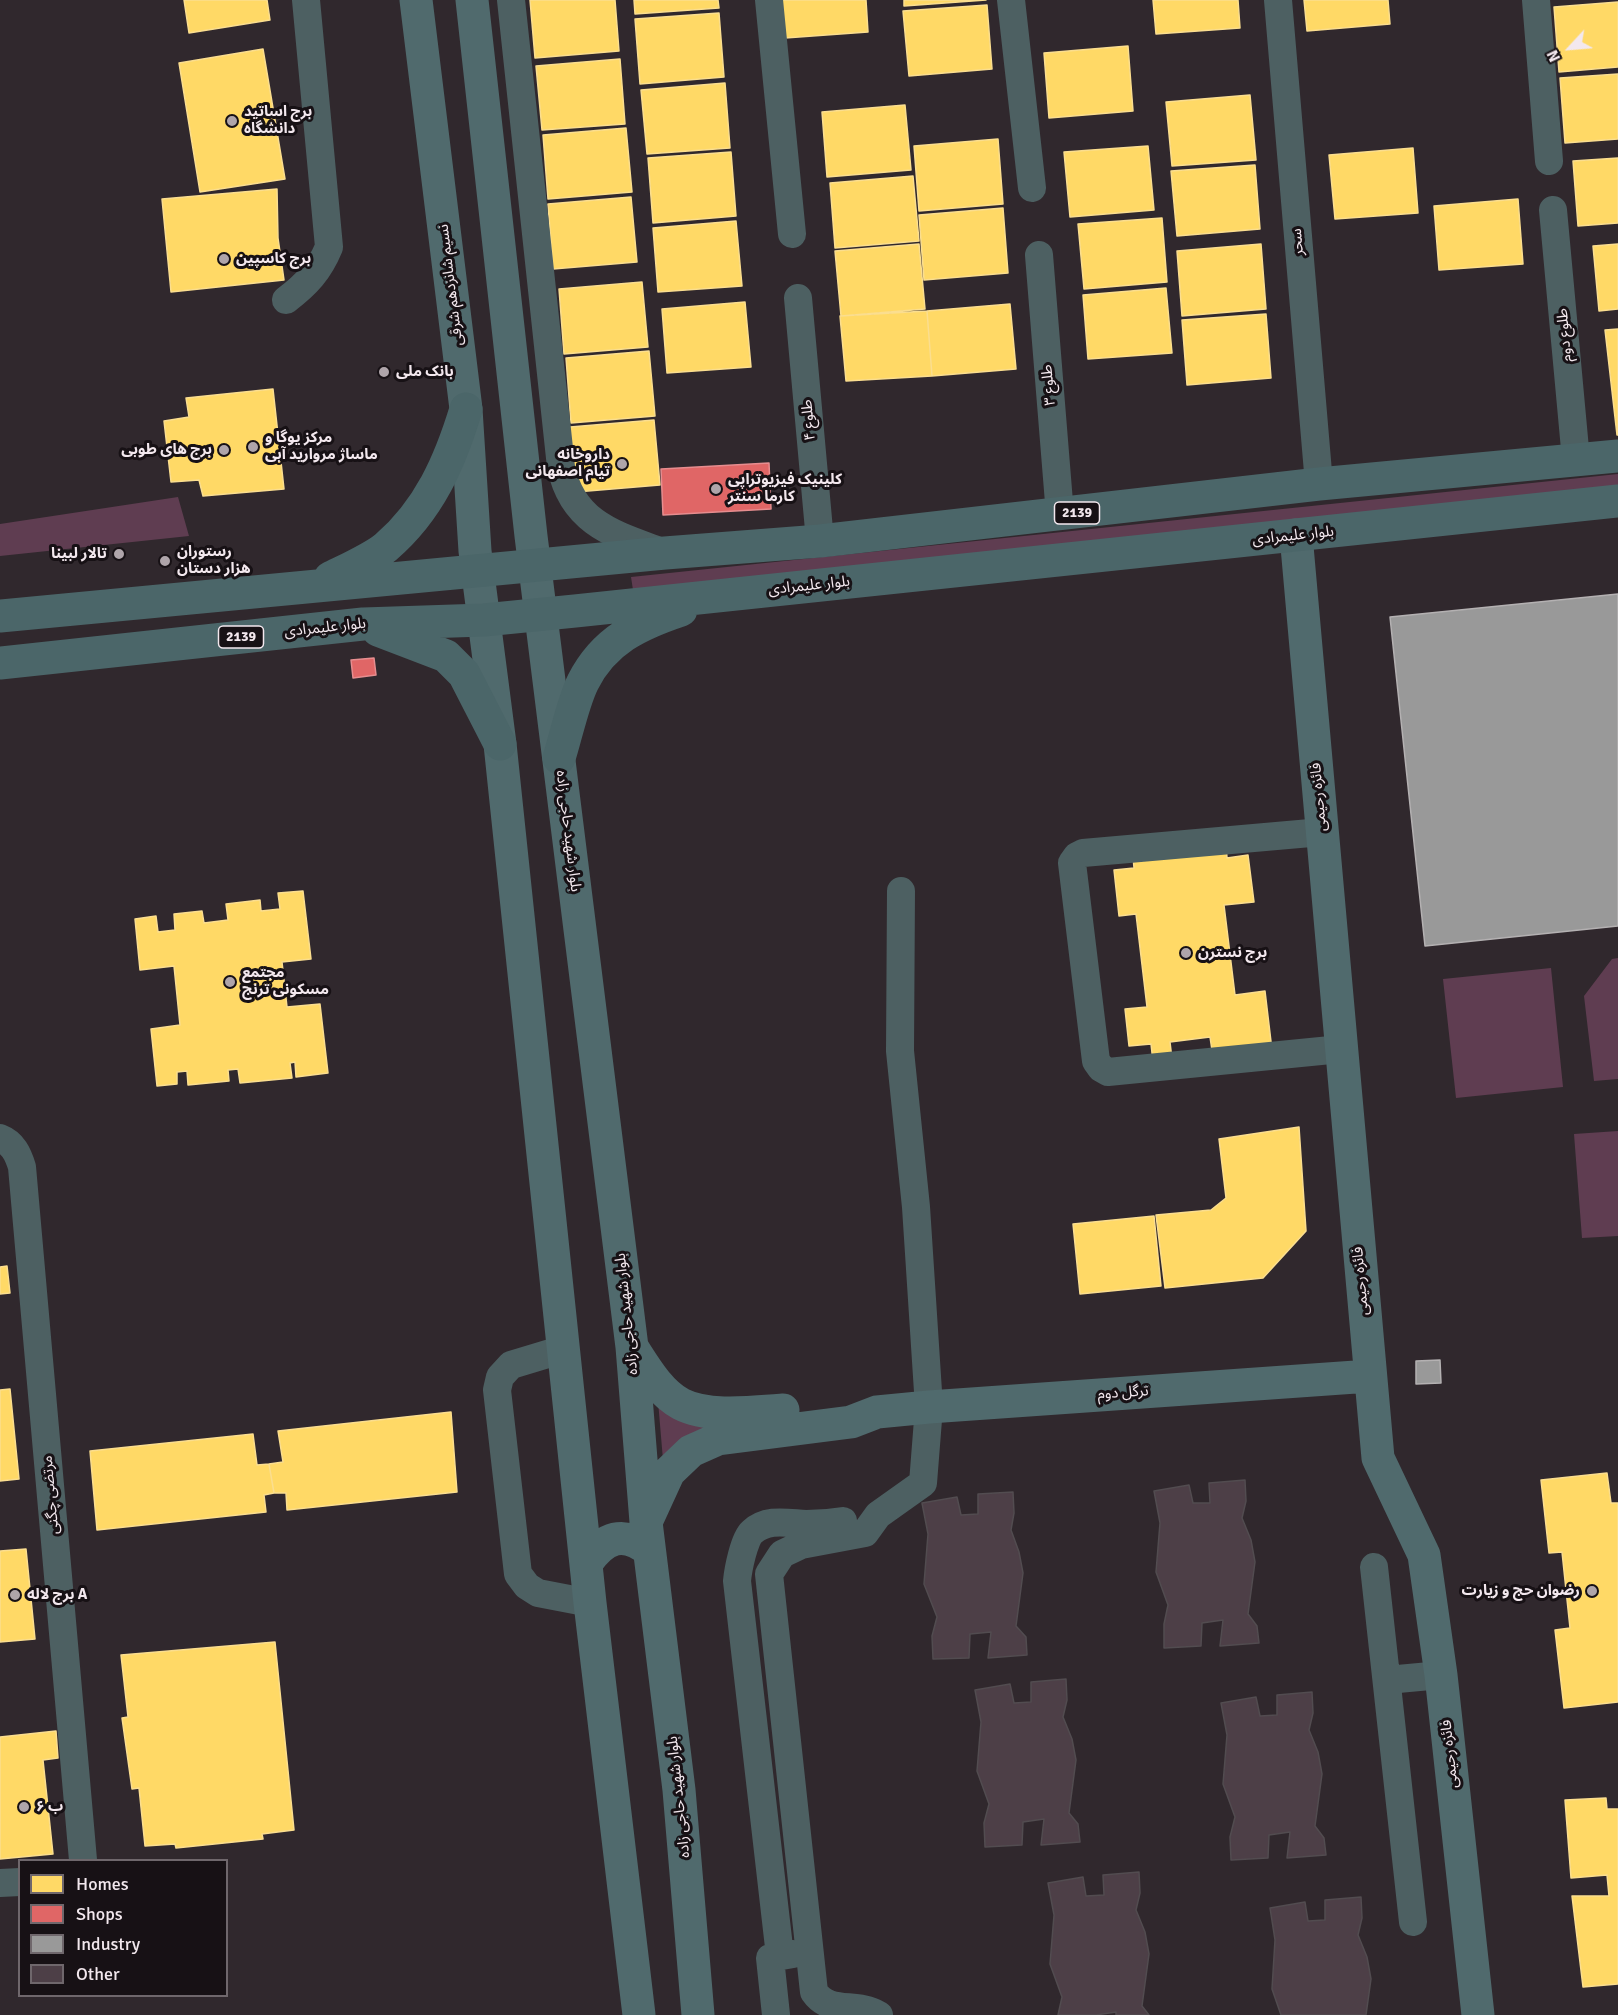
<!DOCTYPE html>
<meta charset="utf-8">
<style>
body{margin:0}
#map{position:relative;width:1618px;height:2015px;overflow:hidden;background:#30282d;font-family:Signika,sans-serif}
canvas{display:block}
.legend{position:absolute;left:18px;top:1859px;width:210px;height:138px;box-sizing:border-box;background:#171115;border:2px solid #6f676c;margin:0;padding:8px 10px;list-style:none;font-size:18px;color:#f3e8ee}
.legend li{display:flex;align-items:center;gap:12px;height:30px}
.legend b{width:30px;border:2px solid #6f676c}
.north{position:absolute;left:1540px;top:18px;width:60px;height:60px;-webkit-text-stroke:4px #171115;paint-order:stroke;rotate:244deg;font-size:16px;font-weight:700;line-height:24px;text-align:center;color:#f3e8ee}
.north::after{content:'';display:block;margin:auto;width:21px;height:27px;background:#f3e8ee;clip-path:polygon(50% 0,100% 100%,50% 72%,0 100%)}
</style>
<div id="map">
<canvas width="1618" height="2015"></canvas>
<ul class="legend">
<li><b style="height:16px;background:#ffd966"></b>Homes</li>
<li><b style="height:16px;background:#e06666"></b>Shops</li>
<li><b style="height:16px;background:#999"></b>Industry</li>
<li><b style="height:16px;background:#4d3f47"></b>Other</li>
</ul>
<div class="north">N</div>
</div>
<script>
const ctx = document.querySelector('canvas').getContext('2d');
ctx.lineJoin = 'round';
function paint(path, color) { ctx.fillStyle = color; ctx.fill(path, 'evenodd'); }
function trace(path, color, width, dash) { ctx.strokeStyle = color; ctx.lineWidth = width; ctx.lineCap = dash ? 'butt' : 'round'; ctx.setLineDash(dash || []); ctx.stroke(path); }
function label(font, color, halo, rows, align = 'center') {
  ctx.font = font + ' Signika,"Noto Sans Arabic",sans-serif'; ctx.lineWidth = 6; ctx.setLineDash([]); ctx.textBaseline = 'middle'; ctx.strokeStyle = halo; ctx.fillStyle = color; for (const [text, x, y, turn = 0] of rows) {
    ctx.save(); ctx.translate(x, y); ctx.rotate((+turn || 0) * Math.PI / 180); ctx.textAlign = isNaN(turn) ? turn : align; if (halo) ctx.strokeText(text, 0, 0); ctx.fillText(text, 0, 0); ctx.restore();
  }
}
paint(new Path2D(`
 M 1618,474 L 1618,486 L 633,590 L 631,577 Z
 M 178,497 L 189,536 L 0,556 L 0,524 Z
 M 1618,958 L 1618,1079 L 1594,1081 L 1584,996 L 1612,959 Z
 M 1551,968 L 1563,1087 L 1456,1098 L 1443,979 Z
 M 1618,1131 L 1618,1236 L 1582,1238 L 1574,1134 Z
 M 658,1401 L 721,1423 L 663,1460 Z`), '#5f3d51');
const homes = new Path2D(`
 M 184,0 L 267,0 L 270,20 L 189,33 Z
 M 530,0 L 615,0 L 619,51 L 535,58 Z
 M 634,0 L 718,0 L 719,8 L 635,14 Z
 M 782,0 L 866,0 L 868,32 L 785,38 Z
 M 904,0 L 986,0 L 904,6 Z
 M 1153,0 L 1238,0 L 1240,28 L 1156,34 Z
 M 1304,0 L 1388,0 L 1390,24 L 1307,31 Z
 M 1618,2 L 1618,67 L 1559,72 L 1554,7 Z
 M 987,5 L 992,69 L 909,76 L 903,11 Z
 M 719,13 L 724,77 L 640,84 L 635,19 Z
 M 1128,46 L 1133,111 L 1049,118 L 1044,53 Z
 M 263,49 L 285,179 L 200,192 L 179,63 Z
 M 620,59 L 625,124 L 542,130 L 536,66 Z
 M 1618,74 L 1618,139 L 1565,143 L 1560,78 Z
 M 725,83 L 730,148 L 647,154 L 641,90 Z
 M 1250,95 L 1256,160 L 1172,166 L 1166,102 Z
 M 905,105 L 911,170 L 827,177 L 822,112 Z
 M 626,128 L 632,192 L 548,199 L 543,135 Z
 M 998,139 L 1003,204 L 919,211 L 914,146 Z
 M 1148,146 L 1154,210 L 1070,217 L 1064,152 Z
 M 1413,148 L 1418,213 L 1335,219 L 1329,155 Z
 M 731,152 L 736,216 L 653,223 L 648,158 Z
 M 1618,158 L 1618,223 L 1578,226 L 1573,161 Z
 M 1255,165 L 1260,229 L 1177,236 L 1171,171 Z
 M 913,176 L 919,241 L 835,248 L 830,183 Z
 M 277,189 L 278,238 L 284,280 L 171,292 L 162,199 Z
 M 631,197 L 637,262 L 553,269 L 548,204 Z
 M 1518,199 L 1523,264 L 1439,270 L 1434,206 Z
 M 1003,208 L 1008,273 L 924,280 L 919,215 Z
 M 1162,218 L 1167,282 L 1084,289 L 1078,224 Z
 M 736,221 L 742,286 L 658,292 L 653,228 Z
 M 919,244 L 925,309 L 841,316 L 835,251 Z
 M 1261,244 L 1266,309 L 1182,316 L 1177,251 Z
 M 1618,244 L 1618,309 L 1599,311 L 1593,246 Z
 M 642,282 L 648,347 L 564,354 L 559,289 Z
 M 1166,288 L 1172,353 L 1088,359 L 1083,295 Z
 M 745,302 L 751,367 L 667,373 L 662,309 Z
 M 1010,304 L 1016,369 L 932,376 L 927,311 Z
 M 927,311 L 932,376 L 846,381 L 840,316 Z
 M 1266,314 L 1271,378 L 1187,385 L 1182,320 Z
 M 1618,329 L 1618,435 L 1617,435 L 1605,330 Z
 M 649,351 L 655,416 L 571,423 L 566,358 Z
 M 273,389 L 284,489 L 203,496 L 199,480 L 171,482 L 164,421 L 189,417 L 186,398 Z
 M 654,420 L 660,485 L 576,492 L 570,427 Z
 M 1226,845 L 1227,858 L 1248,855 L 1254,902 L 1224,905 L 1235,995 L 1265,991 L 1272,1050 L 1213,1057 L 1210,1037 L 1170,1042 L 1172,1059 L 1153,1062 L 1151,1044 L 1129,1046 L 1125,1009 L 1147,1007 L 1136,914 L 1119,916 L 1114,870 L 1134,868 L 1133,856 Z
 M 303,891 L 311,959 L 282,962 L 287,1007 L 320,1004 L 328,1073 L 296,1077 L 295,1062 L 290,1063 L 292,1078 L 240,1083 L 238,1069 L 228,1070 L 229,1081 L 188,1085 L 187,1071 L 177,1072 L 177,1084 L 157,1086 L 151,1029 L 180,1025 L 174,966 L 140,970 L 135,919 L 156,916 L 158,932 L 175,930 L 174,914 L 202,911 L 204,923 L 228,920 L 226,904 L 260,900 L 261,911 L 280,909 L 278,893 Z
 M 1299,1127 L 1306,1231 L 1263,1278 L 1165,1288 L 1156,1215 L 1211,1210 L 1226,1198 L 1219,1139 Z
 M 1154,1216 L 1161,1286 L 1080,1294 L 1073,1224 Z
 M 7,1266 L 10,1293 L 0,1294 L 0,1267 Z
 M 10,1389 L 19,1479 L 0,1481 L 0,1390 Z
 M 451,1412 L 457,1492 L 287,1510 L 286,1493 L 274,1493 L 269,1464 L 283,1462 L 278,1431 Z
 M 253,1434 L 257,1465 L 269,1464 L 274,1493 L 264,1495 L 266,1512 L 97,1530 L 90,1451 Z
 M 1607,1473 L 1611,1503 L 1618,1503 L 1618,1702 L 1564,1708 L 1555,1630 L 1570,1628 L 1562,1552 L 1549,1553 L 1541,1480 Z
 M 26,1549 L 35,1639 L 0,1642 L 0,1551 Z
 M 275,1642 L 294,1830 L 262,1834 L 263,1839 L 176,1848 L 175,1844 L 145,1846 L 139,1788 L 132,1789 L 122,1718 L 128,1717 L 121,1655 Z
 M 56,1731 L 58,1758 L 43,1760 L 53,1854 L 0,1859 L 0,1737 Z
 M 1606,1798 L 1607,1809 L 1618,1809 L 1618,1984 L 1583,1987 L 1572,1896 L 1609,1896 L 1607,1875 L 1571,1878 L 1565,1800 Z`);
paint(homes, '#ffd966');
trace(homes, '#fbde8f', 1.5);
const shops = new Path2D(`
 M 769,463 L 771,509 L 663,515 L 661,469 Z
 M 374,658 L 376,675 L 353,678 L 351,660 Z`);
paint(shops, '#e06666');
trace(shops, '#e68d8f', 1.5);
const industry = new Path2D(`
 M 1618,594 L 1618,926 L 1425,946 L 1390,617 Z
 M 1440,1360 L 1441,1383 L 1416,1384 L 1416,1361 Z`);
paint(industry, '#999');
trace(industry, '#b4b1b2', 1.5);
const building = new Path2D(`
 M 1245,1480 L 1246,1501 L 1242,1518 L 1251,1540 L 1255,1562 L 1248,1614 L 1257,1626 L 1259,1643 L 1220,1646 L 1223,1620 L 1202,1623 L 1201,1646 L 1164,1648 L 1164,1624 L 1168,1605 L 1156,1572 L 1160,1523 L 1154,1491 L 1189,1485 L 1193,1503 L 1210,1503 L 1209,1483 Z
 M 1013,1492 L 1014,1513 L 1011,1530 L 1019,1552 L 1023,1573 L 1016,1626 L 1026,1637 L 1027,1655 L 988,1658 L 991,1632 L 970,1634 L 969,1658 L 933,1659 L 932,1636 L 937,1617 L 924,1584 L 928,1534 L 922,1503 L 957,1497 L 961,1515 L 978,1514 L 978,1494 Z
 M 1066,1679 L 1067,1700 L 1063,1717 L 1072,1739 L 1076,1760 L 1069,1813 L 1078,1824 L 1080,1842 L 1041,1845 L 1044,1819 L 1023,1822 L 1022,1845 L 985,1847 L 984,1823 L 989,1804 L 977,1771 L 981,1722 L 975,1690 L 1010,1684 L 1014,1703 L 1031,1702 L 1031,1682 Z
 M 1312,1692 L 1313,1713 L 1309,1730 L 1318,1752 L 1322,1774 L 1315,1826 L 1324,1838 L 1326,1855 L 1287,1858 L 1290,1832 L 1269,1835 L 1268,1858 L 1231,1860 L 1230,1837 L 1235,1817 L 1223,1784 L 1227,1735 L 1221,1703 L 1256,1697 L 1260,1716 L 1277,1715 L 1277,1695 Z
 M 1139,1872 L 1140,1893 L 1136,1910 L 1145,1932 L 1149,1954 L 1142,2006 L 1149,2015 L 1116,2015 L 1116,2012 L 1096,2015 L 1058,2015 L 1062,1997 L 1050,1964 L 1054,1915 L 1048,1883 L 1083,1877 L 1086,1896 L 1104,1895 L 1103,1875 Z
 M 1361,1897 L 1362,1918 L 1358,1935 L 1367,1957 L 1371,1979 L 1366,2015 L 1281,2015 L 1272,1989 L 1275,1940 L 1270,1908 L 1305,1902 L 1308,1921 L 1325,1920 L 1325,1900 Z`);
paint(building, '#4d3f47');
trace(building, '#524c50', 1.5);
trace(new Path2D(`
 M 511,0 L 561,467 C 573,525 617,535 665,553
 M 769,0 L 792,234
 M 1011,0 L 1032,188
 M 1278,0 L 1319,484
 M 1536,0 L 1549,161
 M 1553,210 L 1576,460
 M 1039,255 L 1060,515
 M 798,298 L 820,541
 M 286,300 C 307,284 319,271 329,247 L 306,0
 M 1322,832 L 1083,853 L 1077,856 L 1072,863 L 1096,1061 L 1101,1068 L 1108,1072 L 1341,1049
 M 0,1138 C 13,1143 18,1154 22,1167 L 83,1860
 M 564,1349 L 511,1365 L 500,1377 L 497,1390 L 518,1574 L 527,1586 L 538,1593 L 590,1603
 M 1374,1567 L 1413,1922
 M 1387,1680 L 1441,1675
 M 0,1883 L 20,1882
 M 780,1956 L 737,1581 C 738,1570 744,1539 752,1532 C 767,1518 787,1523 806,1524 C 818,1524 831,1523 843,1521
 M 776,2015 L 770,1958 L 793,1954
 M 879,2015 C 855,2001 830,2015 814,1992 L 769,1574 L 782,1554 L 801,1545 L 865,1533 L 878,1515 L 923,1483 L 929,1407 L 916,1207 L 900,1051 L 901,891`), '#4d6062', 28);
trace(new Path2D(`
 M 416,0 L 466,409 L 475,551 L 500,744 L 590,1603 L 639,2015
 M 472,0 L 531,536 L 632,1347 L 646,1522 L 679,1790 L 698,2015
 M 1296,535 L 1378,1458 L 1424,1555 L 1441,1675 L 1478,2015
 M 632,1347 C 645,1367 659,1392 681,1404 C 708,1418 753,1412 783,1410
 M 647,1520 L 669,1472 L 691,1451 L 718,1439 L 851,1422 L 877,1412 L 929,1407 L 1370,1376
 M 587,1562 C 605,1537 623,1530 649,1550`), '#506a6d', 33);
trace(new Path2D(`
 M 330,578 C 346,570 373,558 386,547 C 429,510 450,462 466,409
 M 0,616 L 665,553 L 820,541 L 1319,484 L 1618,456
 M 378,630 L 446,656 L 464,674 L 500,744
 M 0,663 L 363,624 L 484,620 L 575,611 L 1618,501
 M 559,758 C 566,736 573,702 583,682 C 604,640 639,624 681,610`), '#4b6669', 33);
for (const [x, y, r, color] of [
 [232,121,6,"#afa5aa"],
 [224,259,6,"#afa5aa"],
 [384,372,6,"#afa5aa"],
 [253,447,6,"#afa5aa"],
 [224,450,6,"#afa5aa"],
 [622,464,6,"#afa5aa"],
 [716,489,6,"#afa5aa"],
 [119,554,6,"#afa5aa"],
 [165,561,6,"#afa5aa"],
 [1186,953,6,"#afa5aa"],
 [230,982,6,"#afa5aa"],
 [1592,1591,6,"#afa5aa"],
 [15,1595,6,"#afa5aa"],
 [24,1807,6,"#afa5aa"]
]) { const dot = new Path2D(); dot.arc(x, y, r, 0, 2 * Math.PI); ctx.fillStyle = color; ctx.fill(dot); trace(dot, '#171115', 2); }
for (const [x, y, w] of [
 [1077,513,45],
 [241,637,45]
]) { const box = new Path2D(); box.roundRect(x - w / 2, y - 11, w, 22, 4.5); ctx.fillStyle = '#171115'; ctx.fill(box); trace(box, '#f3e8ee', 1.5); }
label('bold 14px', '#f3e8ee', null, [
 ["2139",1077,513],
 ["2139",241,637]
]);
label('bold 15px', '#f3e8ee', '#171115', [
 ["برج اساتید",244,112],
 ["دانشگاه",244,129],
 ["برج کاسپین",236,259],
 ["بانک ملی",396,372],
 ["مرکز یوگا و",265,438],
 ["ماساژ مروارید آبی",265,455],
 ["برج های طوبی",212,450,"right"],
 ["داروخانه",610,455,"right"],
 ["تیام اصفهانی",610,472,"right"],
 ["کلینیک فیزیوتراپی",728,480],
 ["کارما سنتر",728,497],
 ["رستوران",177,552],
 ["هزار دستان",177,569],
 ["تالار لبینا",107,554,"right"],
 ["برج نسترن",1198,953],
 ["مجتمع",242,973],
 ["مسکونی ترنج",242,990],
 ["رضوان حج و زیارت",1580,1591,"right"],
 ["برج لاله A",27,1595],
 ["ب ۶",36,1807]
], 'left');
label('15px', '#f3e8ee', '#171115', [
 ["سحر",1298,242,-95],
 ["نسیم شانزدهم شرقی",451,285,-97],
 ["طلوع دوم",1565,335,-95],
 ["طلوع ۳",1049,385,-95],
 ["طلوع ۴",809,420,-95],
 ["بلوار علیمرادی",1293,536,-6],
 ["بلوار علیمرادی",809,586,-6],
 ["بلوار علیمرادی",325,628,-6],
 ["فائزه رحیمی",1319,797,-95],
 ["بلوار شهید حاجی زاده",568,831,83],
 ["فائزه رحیمی",1361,1281,-95],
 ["بلوار شهید حاجی زاده",627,1314,-96],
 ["ترگل دوم",1123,1393,-4],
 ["مرتضی چگنی",51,1495,-95],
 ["فائزه رحیمی",1450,1754,-96],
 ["بلوار شهید حاجی زاده",679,1797,-96]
]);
</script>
